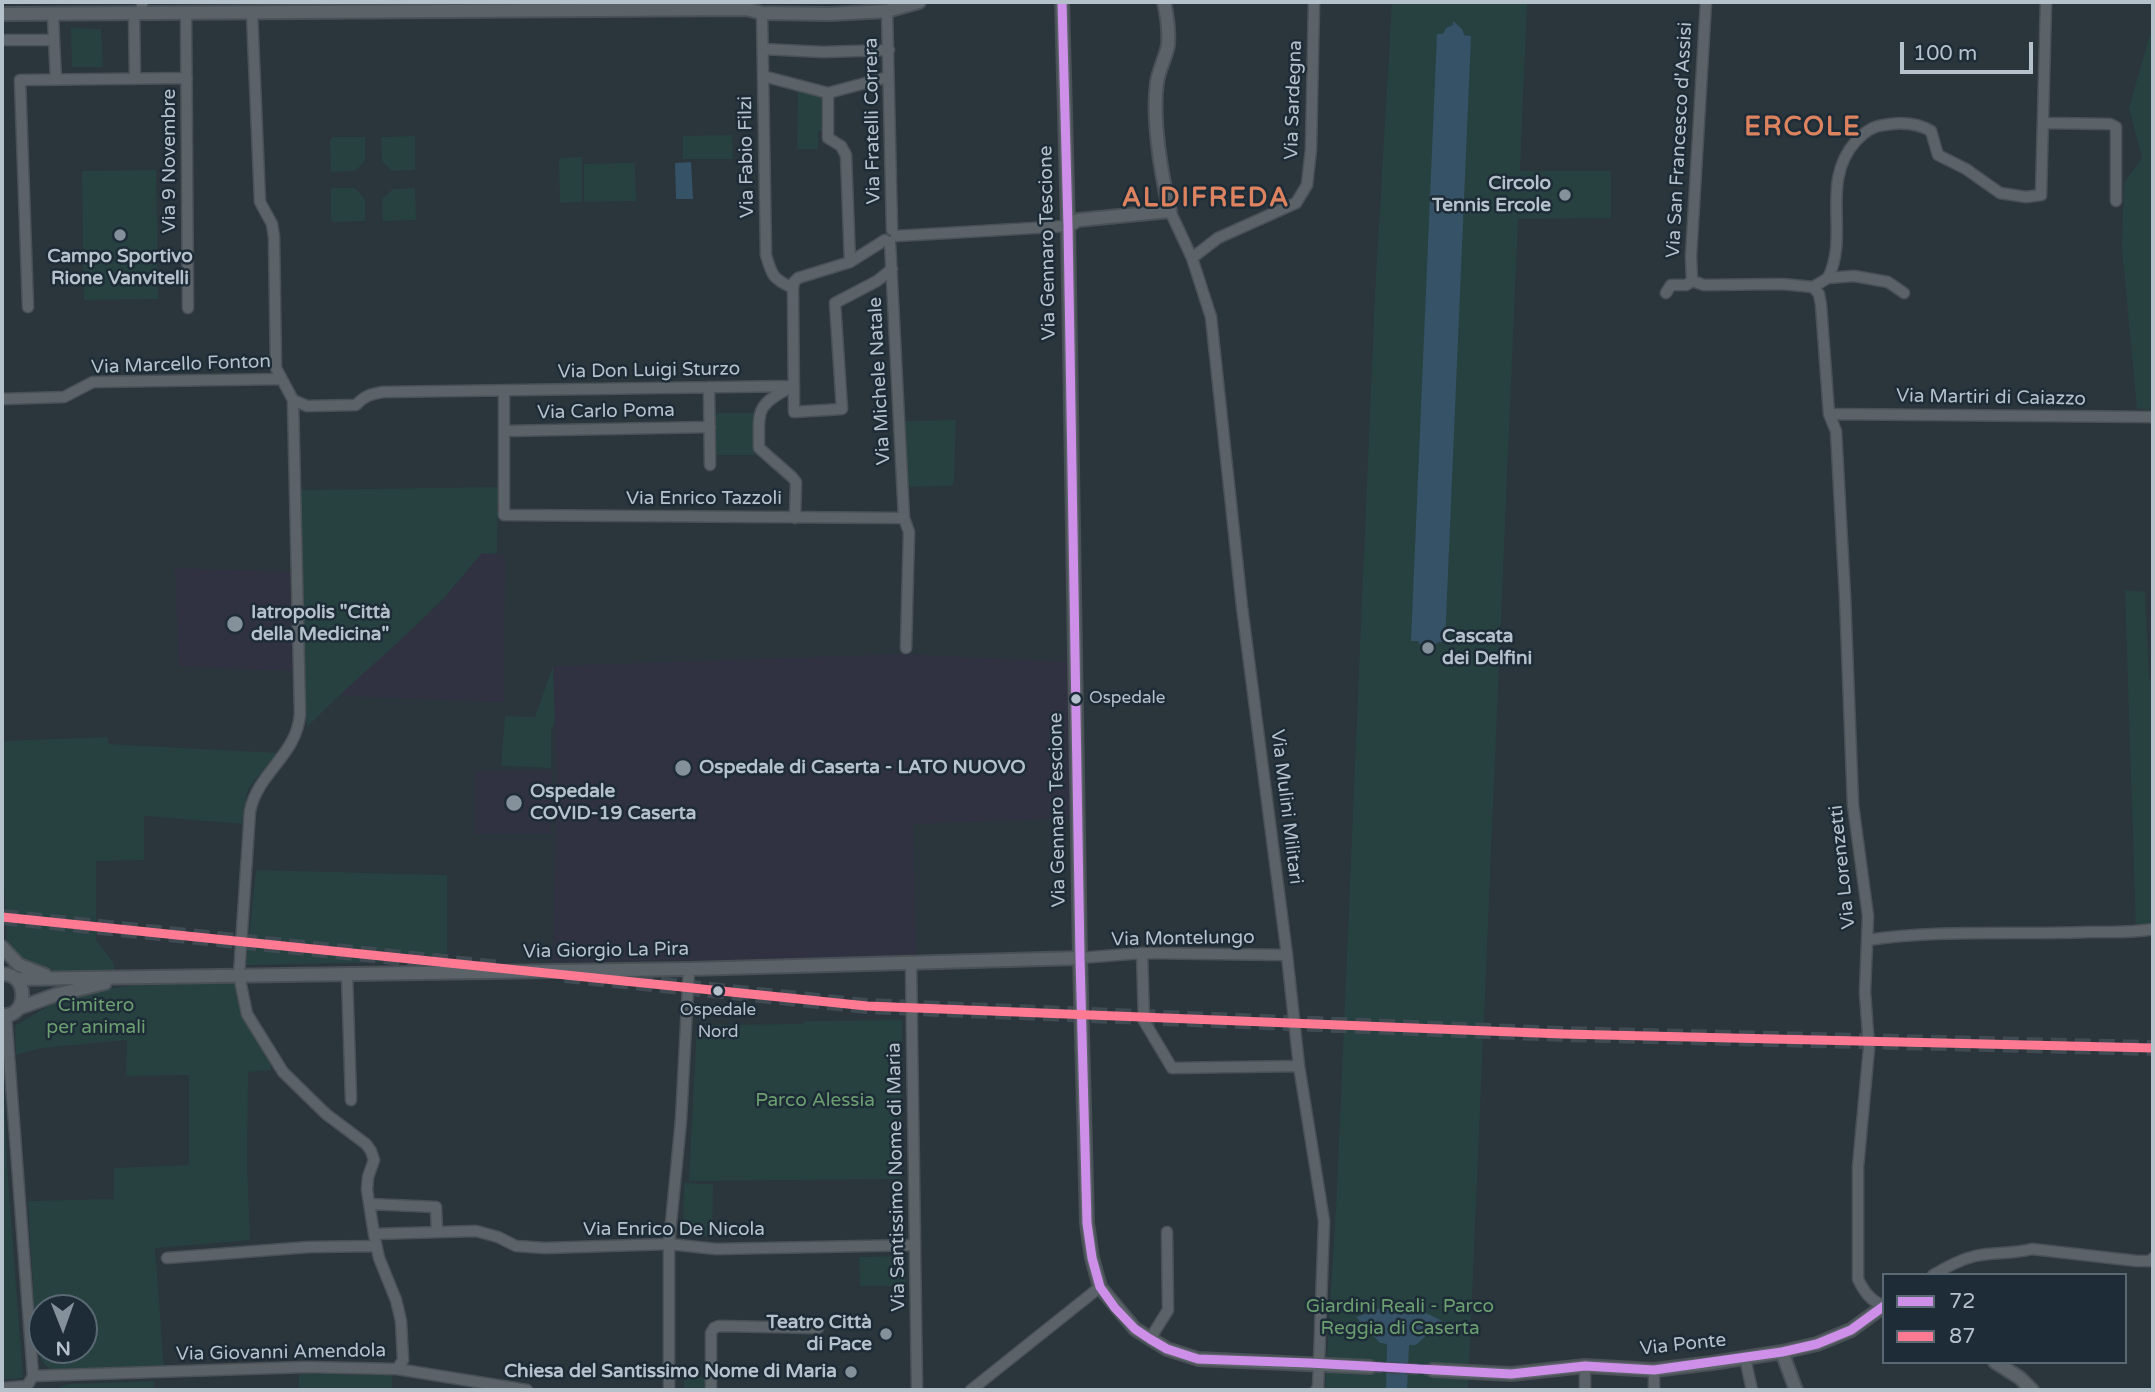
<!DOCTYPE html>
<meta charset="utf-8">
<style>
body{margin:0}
#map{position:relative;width:2155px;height:1392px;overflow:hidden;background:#2b353c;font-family:"Varela Round",sans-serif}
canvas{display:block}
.frame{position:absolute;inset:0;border:4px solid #b5c2cc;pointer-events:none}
.legend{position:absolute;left:1882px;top:1273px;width:245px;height:91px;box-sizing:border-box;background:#1d2c37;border:2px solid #5a6873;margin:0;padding:9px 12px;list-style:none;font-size:21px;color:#b5c2cc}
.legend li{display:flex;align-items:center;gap:14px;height:35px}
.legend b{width:35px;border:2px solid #5a6873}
.north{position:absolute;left:28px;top:1294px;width:70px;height:70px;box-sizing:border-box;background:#1d2c37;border:2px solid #5a6873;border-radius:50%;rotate:179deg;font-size:19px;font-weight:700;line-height:28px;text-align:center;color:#b5c2cc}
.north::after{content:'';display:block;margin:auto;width:24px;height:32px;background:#85919a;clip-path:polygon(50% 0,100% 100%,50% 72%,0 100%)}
.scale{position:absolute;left:1900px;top:42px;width:133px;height:32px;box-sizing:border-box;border:4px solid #b5c2cc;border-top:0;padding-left:9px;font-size:21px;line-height:24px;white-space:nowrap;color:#b5c2cc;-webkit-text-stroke:5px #1d2c37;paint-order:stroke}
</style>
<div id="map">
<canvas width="2155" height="1392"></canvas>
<div class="frame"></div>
<ul class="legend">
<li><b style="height:9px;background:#ce8fe9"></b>72</li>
<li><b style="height:9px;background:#fe7a93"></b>87</li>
</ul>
<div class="north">N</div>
<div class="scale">100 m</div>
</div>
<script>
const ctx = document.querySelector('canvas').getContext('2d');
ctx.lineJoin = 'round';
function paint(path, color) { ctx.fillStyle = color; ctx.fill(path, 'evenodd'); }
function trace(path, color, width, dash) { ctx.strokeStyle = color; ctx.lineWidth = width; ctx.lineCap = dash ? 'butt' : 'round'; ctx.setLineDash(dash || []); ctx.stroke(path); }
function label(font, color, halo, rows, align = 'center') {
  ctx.font = font + ' "Varela Round",sans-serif'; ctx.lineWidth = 5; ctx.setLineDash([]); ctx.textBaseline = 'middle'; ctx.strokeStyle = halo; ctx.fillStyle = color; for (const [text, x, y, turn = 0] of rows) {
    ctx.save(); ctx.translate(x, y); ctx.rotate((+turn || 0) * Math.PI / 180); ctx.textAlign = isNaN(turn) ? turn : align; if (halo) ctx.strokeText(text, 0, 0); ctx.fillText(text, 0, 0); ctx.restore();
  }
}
paint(new Path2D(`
 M 482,552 L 505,556 L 504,702 L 344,696 L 339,693 L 389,650 L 445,597 Z
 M 175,568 L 291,572 L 295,664 L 292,671 L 179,666 Z
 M 901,654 L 1069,662 L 1070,818 L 913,824 L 916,957 L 553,962 L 557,769 L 553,666 Z
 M 475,771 L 552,771 L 551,834 L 475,834 Z`), '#303242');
paint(new Path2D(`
 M 1392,2 L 1527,2 L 1520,171 L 1611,171 L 1611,218 L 1518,219 L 1468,1390 L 1325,1390 L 1337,1190 L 1375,294 Z
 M 71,28 L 101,29 L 103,67 L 72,67 Z
 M 2150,34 L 2153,34 L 2153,409 L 2137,409 L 2122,248 L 2124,183 L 2142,158 L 2129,108 Z
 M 798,85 L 828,93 L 828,132 L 818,131 L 818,149 L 797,149 Z
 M 732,135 L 733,159 L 683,159 L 683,136 Z
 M 415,136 L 415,170 L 392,171 L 382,161 L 381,137 Z
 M 333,137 L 365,137 L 365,161 L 355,171 L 331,172 L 330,140 Z
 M 582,157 L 582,202 L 560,203 L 559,158 Z
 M 635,163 L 636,201 L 584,202 L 584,164 Z
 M 156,170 L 158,299 L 84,300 L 82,171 Z
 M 331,188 L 355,188 L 365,199 L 365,221 L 334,222 L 331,220 Z
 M 415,188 L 416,220 L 383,221 L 382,199 L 393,189 Z
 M 715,413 L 754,413 L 754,455 L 715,455 Z
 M 956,420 L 954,483 L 951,486 L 908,487 L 905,421 Z
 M 498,487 L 497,554 L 482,553 C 470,567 457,583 444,598 C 400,643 351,682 307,727 L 296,490 Z
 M 2125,590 L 2145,592 L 2149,679 L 2153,679 L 2153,928 L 2136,931 Z
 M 553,666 L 555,721 L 551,731 L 551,768 L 501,766 L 505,716 L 535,717 Z
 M 107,737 L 109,744 L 278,753 L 254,781 L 247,792 L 242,824 L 144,816 L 144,860 L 96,861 L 96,940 L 114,963 L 115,972 C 79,971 27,979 7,941 L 2,849 L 2,741 Z
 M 256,870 L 447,875 L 447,961 L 246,965 Z
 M 235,982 L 245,1015 L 269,1057 L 271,1070 L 248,1072 L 247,1165 L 250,1240 L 155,1248 L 164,1369 L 57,1373 L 45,1365 L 37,1352 L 28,1201 L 114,1199 L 114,1168 L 189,1165 L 189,1075 L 126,1076 L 127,1040 L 41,1048 L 16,1055 L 15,1026 L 58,1000 L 72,995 L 146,983 ZM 42,1308 L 84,1308 L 84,1350 L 42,1350 Z
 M 902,1020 L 901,1179 L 689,1181 L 697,1025 L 801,1024 L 806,1021 Z
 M 2,1039 L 8,1180 L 23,1378 L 2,1380 Z
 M 684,1183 L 713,1184 L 712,1236 L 683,1235 Z
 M 905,1256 L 906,1286 L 860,1286 L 859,1257 Z
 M 299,1374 L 392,1375 L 392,1390 L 299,1390 Z
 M 684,1377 L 706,1377 L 706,1390 L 684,1390 Z
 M 154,1381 L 154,1390 L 54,1390 L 67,1384 Z`), '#274141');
paint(new Path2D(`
 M 1453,21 L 1462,29 L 1464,35 L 1471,36 L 1445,642 L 1438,642 L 1434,646 C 1428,649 1421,648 1418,641 L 1411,641 L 1437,34 L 1443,34 L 1446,28 L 1453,25 Z
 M 691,162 L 693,199 L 676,199 L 675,163 Z
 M 1400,1302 C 1410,1303 1415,1313 1425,1311 L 1426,1313 L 1442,1321 L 1416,1345 L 1409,1345 L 1407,1390 L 1386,1390 L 1387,1344 L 1380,1343 L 1356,1317 L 1373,1311 L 1373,1309 C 1383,1311 1389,1302 1400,1302 Z`), '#365267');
trace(new Path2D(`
 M 1370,1367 L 1433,1370`), '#404a52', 12, [12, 6]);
trace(new Path2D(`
 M 2,917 L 501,968
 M 565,975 L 867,1006 L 1563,1034 L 2153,1048`), '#404a52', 16, [16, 8]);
const minor = new Path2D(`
 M 142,2 L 142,14
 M 887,11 L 892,230
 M 186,13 L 188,308
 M 252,13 L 260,202 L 272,224 L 274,237 L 276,368 L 293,400 L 300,714 C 297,755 258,772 250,811 L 239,975 L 247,1014 L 283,1072 L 326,1114 L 366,1144 L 371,1151 L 374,1160 L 368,1177 L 367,1190 L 374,1234 L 379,1258 L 396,1300 L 401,1321 L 403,1360 L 397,1369
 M 762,13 L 766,255 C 772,276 773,279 793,288
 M 134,14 L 135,79
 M 2,40 L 54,40 L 53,14
 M 54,40 L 56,80
 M 763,49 L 823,52 L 889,50
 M 763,76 L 828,93 L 888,77
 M 828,93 L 828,138 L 841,146 L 846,155 L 850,262
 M 2043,123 L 2110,124 L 2116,127 L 2116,201
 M 1170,211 L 1192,258 L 1211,317 L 1242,607 L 1287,955 L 1299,1066 L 1324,1221 L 1318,1390 L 1316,1390
 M 896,236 L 1068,226
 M 885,240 L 850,262 L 798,278 L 794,282 L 793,288 L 794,412 L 842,409 L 835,303 L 877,281 L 892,269
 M 890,242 L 904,518 L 909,532 L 906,648
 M 1192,258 L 1218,238 L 1296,203 L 1307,185 L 1311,149 L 1314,2
 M 1828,278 C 1850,234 1819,182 1856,141 C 1864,133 1872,126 1884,125 C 1900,122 1917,123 1931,131 L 1938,155 L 1966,169 L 2000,193 L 2026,197 L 2041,195 L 2046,2
 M 1692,281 L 1691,256 L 1706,2
 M 1692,281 L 1704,285 L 1782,284 L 1813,287 L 1828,278 L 1854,276 L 1888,282 L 1904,293
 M 1813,287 L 1819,294 L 1821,305 L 1829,414 L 1836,431 L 1845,596 L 1853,805 L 1868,916 L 1865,992 L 1869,1048 L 1858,1167 L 1858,1279 C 1864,1292 1871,1301 1884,1306
 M 1666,293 L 1671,285 L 1686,285 L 1692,281
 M 28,307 L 20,80 L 187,78
 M 709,387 L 710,465
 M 791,387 C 755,406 759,410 759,448 L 792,477 L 796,482 L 795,518
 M 504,391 L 504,515 L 904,518
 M 2,399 L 64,397 L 93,382 L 281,379
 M 293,400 L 307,406 L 356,405 C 364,396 371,394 383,392 L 794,386
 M 1829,414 L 2153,417
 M 504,431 L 710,427
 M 1868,940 C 1940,929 2016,935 2089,932 C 2110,932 2132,933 2153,929
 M 1142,953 L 1144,1021 L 1172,1068 L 1299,1066
 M 1080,958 L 1142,953 L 1287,955
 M 911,964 L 917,1390
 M 347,975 L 351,1100
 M 6,1016 L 33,1376
 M 370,1204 L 436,1207 L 437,1232
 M 374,1234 L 476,1231 L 498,1237 L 516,1246 L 545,1248 L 669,1244 L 716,1249 L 915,1245
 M 167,1258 L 309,1247 L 376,1246
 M 1933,1275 C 1947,1267 1959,1260 1975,1256 C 1994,1252 2013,1254 2032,1249 L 2137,1261 L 2150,1261 L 2153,1258
 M 1150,1339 L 1168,1310 L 1167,1232
 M 1745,1358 L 1752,1390
 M 1654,1370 L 1654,1390
 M 33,1376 L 306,1367 L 397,1369 L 527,1390
 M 2,1388 L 27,1386 L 33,1376
 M 669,1390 L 669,1244 L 681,1120 L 689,969
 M 711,1390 L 711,1333 L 714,1328 L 719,1326 L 818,1328
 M 971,1390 L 1100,1287
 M 1585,1390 L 1585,1366`);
const tertiary = new Path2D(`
 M 1062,2 L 1068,226 L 1080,958 L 1087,1223 L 1092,1258 L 1100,1287 L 1135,1329 L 1167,1349 L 1198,1359 L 1370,1367
 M 2,14 L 747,9 L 762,13 L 830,14 L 887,11 L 919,2
 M 1068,226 L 1078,220 L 1170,211 C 1161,174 1152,119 1157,82 C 1159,69 1166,57 1168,45 C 1169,31 1167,15 1164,2
 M 2,947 L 19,965 L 45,975
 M 2,974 C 30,973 28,1019 2,1015
 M 17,979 L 689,969 L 1080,958
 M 19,1008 L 55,995 L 105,983
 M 1782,1352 L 1796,1390
 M 1995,1362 L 2020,1378 L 2032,1390
 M 1433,1370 L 1511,1374 L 1585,1366 L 1654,1370 L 1712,1363 L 1782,1352 L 1817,1344 L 1851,1330 L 1884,1306`);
trace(minor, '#495056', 13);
trace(tertiary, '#495056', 16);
trace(minor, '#5b6369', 10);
trace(tertiary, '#5b6369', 12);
trace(new Path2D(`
 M 1062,2 L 1068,226 L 1080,958 L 1087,1223 L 1092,1258 L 1100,1287 L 1115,1308 L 1135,1329 L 1150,1339 L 1167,1349 L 1198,1359 L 1309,1363 L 1511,1374 L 1585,1366 L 1654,1370 L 1782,1352 L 1817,1344 L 1851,1330 L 1884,1306`), '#ce8fe9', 9);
trace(new Path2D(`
 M 2,917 L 867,1006 L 1563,1034 L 2153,1048`), '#fe7a93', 9);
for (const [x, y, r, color] of [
 [1565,195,7,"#85919a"],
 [120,235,7,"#85919a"],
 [235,624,9,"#85919a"],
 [1428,648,7,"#85919a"],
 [1076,699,6,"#b5c2cc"],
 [683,768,9,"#85919a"],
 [514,803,9,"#85919a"],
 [718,991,6,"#b5c2cc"],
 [886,1334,7,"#85919a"],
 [851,1372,7,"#85919a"]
]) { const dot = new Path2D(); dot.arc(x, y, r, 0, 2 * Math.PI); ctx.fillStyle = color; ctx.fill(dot); trace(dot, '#1d2c37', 2.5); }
label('17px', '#b5c2cc', '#1d2c37', [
 ["Ospedale",1089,699],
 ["Ospedale",718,1011,"center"],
 ["Nord",718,1033,"center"]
], 'left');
label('19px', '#b5c2cc', '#1d2c37', [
 ["Via Sardegna",1294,100,-88],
 ["Via Fratelli Correra",873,121,-91],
 ["Via San Francesco d'Assisi",1680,140,-87],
 ["Via Fabio Filzi",747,157,-91],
 ["Via 9 Novembre",170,161,-90],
 ["Via Gennaro Tescione",1048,243,-91],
 ["Via Marcello Fonton",181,365,-2],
 ["Via Don Luigi Sturzo",649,371,-1],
 ["Via Michele Natale",880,381,-93],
 ["Via Martiri di Caiazzo",1991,398,1],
 ["Via Carlo Poma",606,412,-1],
 ["Via Enrico Tazzoli",704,499],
 ["Via Mulini Militari",1286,807,83],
 ["Via Gennaro Tescione",1058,810,-91],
 ["Via Lorenzetti",1843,867,-96],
 ["Via Montelungo",1183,939,-1],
 ["Via Giorgio La Pira",606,951,-1],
 ["Via Santissimo Nome di Maria",897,1177,-91],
 ["Via Enrico De Nicola",674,1230],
 ["Via Ponte",1683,1345,-6],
 ["Via Giovanni Amendola",281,1353,-1]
]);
label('bold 19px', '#b5c2cc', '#1d2c37', [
 ["Circolo",1551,184,"right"],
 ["Tennis Ercole",1551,206,"right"],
 ["Campo Sportivo",120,257,"center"],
 ["Rione Vanvitelli",120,279,"center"],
 ["Iatropolis \"Città",251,613],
 ["della Medicina\"",251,635],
 ["Cascata",1442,637],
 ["dei Delfini",1442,659],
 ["Ospedale di Caserta - LATO NUOVO",699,768],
 ["Ospedale",530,792],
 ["COVID-19 Caserta",530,814],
 ["Teatro Città",872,1323,"right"],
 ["di Pace",872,1345,"right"],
 ["Chiesa del Santissimo Nome di Maria",837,1372,"right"]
], 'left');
label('19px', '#6b9f6f', '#1d2c37', [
 ["Cimitero",96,1006],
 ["per animali",96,1028],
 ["Parco Alessia",815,1101],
 ["Giardini Reali - Parco",1400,1307],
 ["Reggia di Caserta",1400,1329]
]);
ctx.letterSpacing = '2px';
label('bold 26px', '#dd8360', '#1d2c37', [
 ["ERCOLE",1803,128],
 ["ALDIFREDA",1206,199]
]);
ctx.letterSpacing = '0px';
</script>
